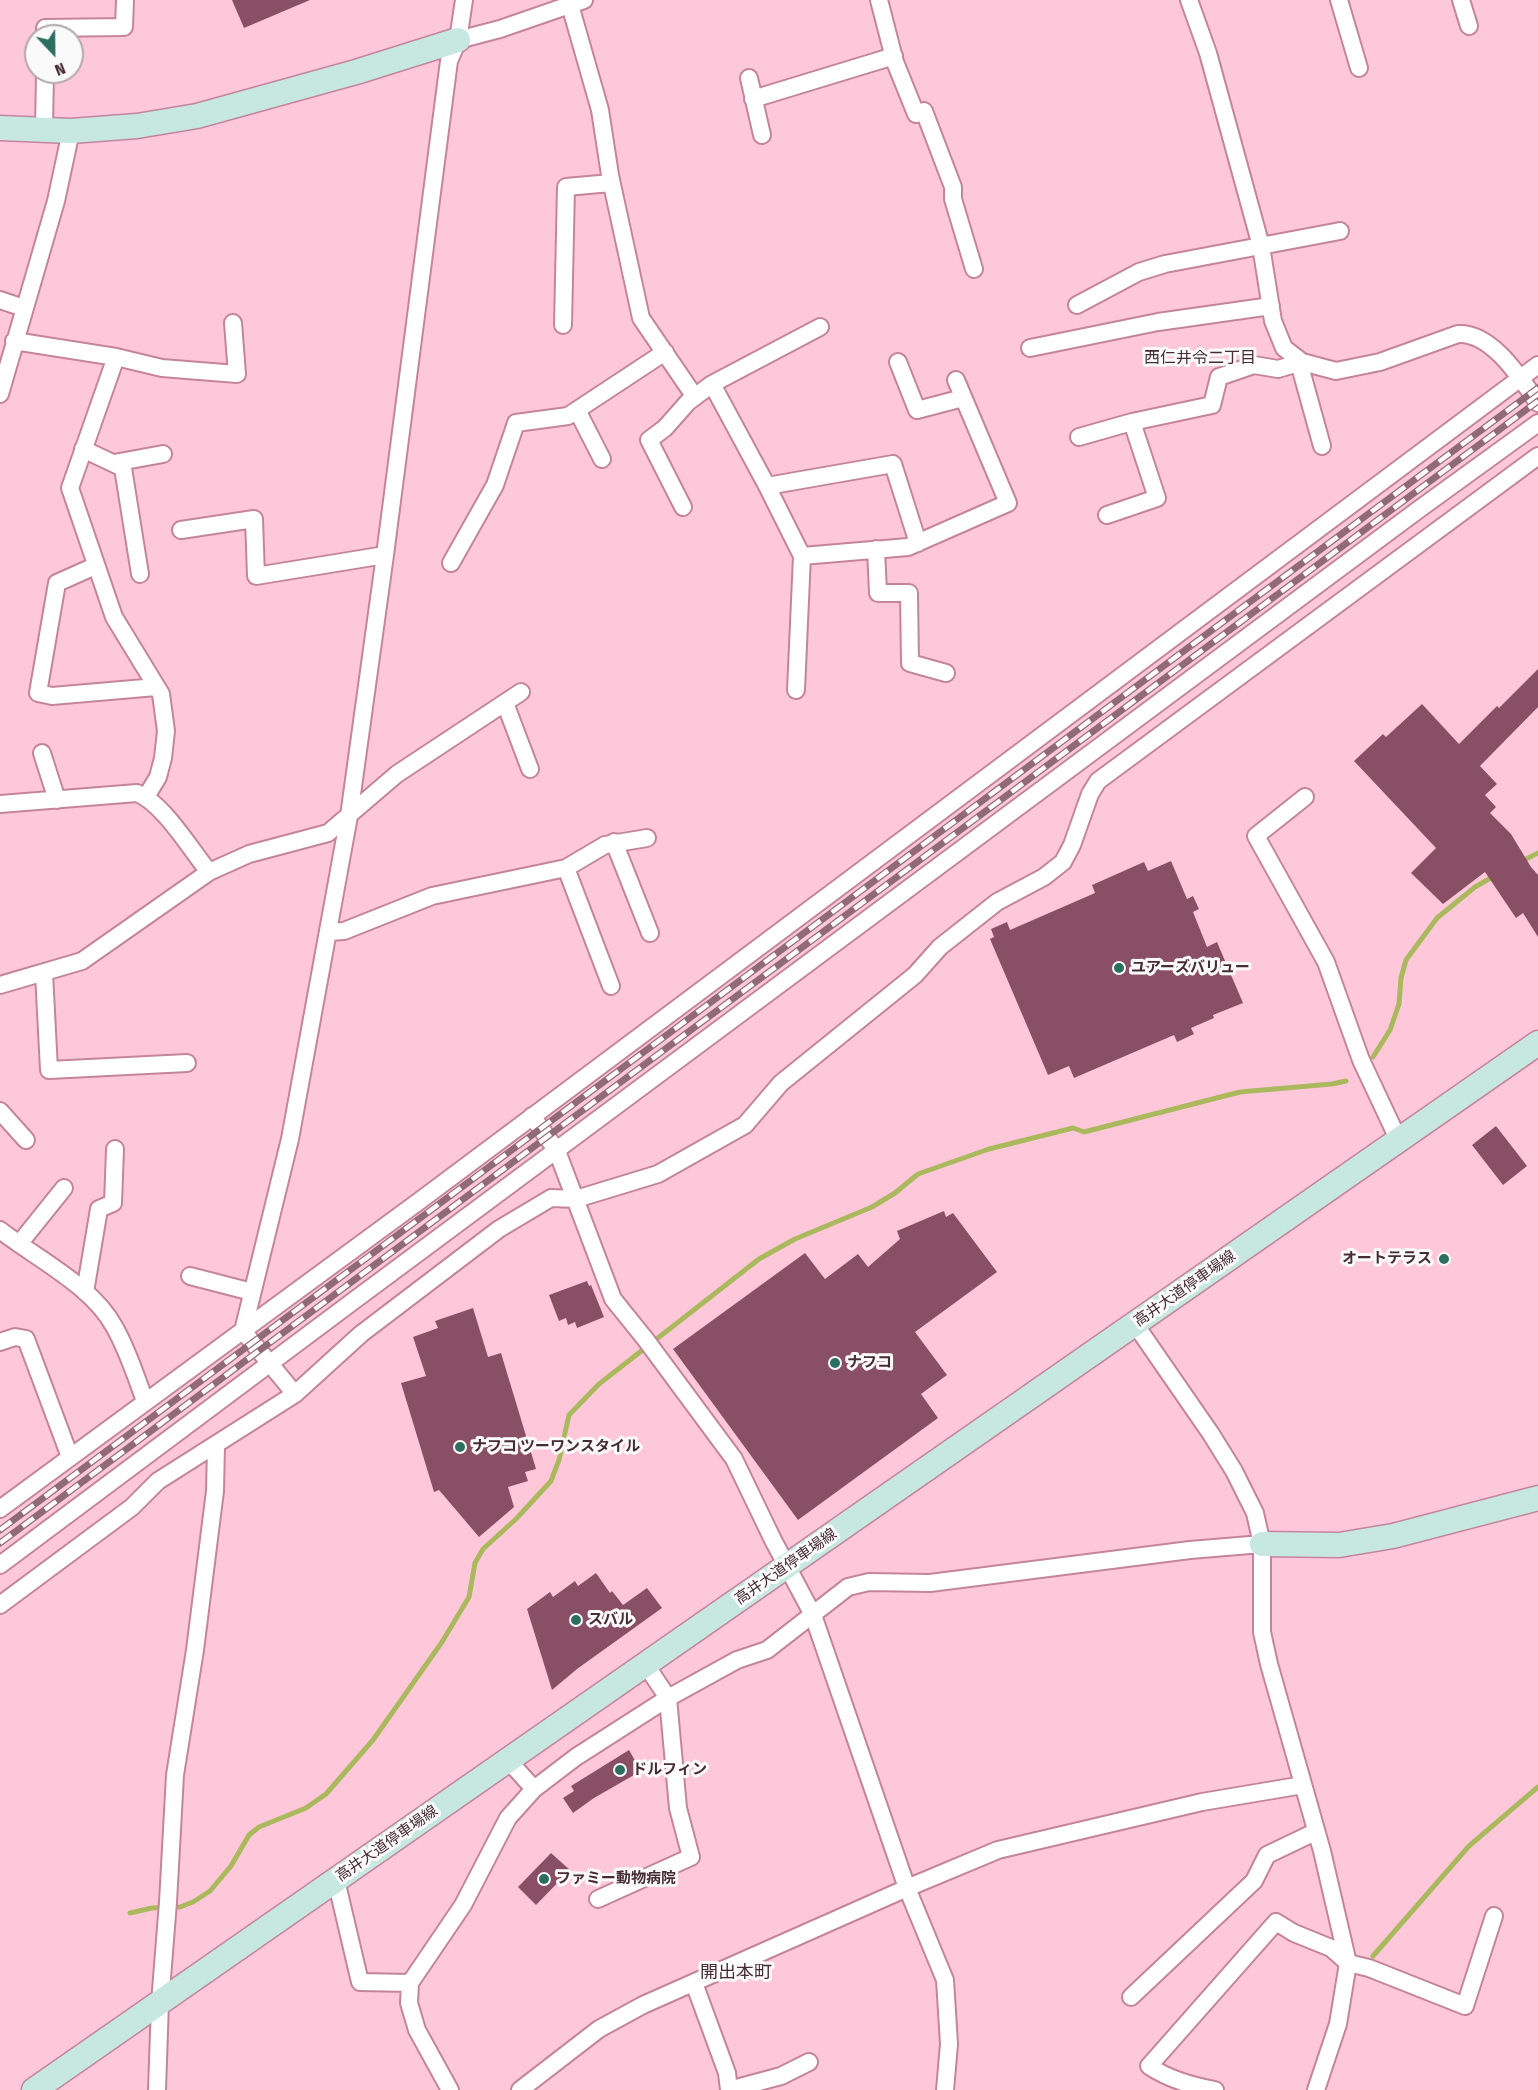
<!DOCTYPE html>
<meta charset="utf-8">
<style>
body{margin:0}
#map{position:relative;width:1538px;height:2090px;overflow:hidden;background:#ffc8da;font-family:"Fira Sans Condensed",sans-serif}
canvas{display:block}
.north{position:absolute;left:24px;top:24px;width:60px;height:60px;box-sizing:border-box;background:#fafafa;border:2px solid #b2a8ab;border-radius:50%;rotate:158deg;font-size:16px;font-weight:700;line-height:24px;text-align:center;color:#462c35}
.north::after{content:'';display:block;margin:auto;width:21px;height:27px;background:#2c6f61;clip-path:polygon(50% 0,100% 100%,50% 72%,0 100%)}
</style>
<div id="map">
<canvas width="1538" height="2090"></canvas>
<div class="north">N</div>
</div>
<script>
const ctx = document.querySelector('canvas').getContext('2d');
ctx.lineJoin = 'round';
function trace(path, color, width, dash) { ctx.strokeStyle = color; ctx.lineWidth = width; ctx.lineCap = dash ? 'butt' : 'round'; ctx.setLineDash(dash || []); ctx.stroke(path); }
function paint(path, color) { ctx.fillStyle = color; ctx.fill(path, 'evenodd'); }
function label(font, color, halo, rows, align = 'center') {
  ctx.font = font + ' "Fira Sans Condensed","Noto Sans JP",sans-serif'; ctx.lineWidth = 6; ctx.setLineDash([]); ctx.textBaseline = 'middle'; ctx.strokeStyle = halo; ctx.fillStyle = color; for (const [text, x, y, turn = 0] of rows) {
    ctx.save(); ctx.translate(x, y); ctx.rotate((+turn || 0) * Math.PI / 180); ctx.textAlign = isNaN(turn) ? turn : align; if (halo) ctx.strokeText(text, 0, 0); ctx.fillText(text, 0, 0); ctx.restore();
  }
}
trace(new Path2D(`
 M 1520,862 L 1538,853
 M 1373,1057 L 1390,1030 L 1399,1004 L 1401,978 L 1406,960 L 1437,918 L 1475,887 L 1496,875
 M 130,1913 L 152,1908 L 180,1907 L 193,1902 L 210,1891 L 231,1866 L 249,1835 L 259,1827 L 306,1808 L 326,1794 L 373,1740 L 442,1642 L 469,1597 L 475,1563 L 483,1549 L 516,1519 L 551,1481 L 559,1460 L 569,1415 L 599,1384 L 759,1259 L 795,1239 L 872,1207 L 895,1193 L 918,1174 L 989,1149 L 1073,1128 L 1084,1132 L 1240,1092 L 1332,1084 L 1346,1081
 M 1373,1956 L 1469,1846 L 1538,1787`), '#aab95d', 5);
paint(new Path2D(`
 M 232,0 L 310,0 L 244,28 Z
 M 1538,669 L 1538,707 L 1480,766 L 1497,784 L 1485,795 L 1496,807 L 1490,813 L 1511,834 L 1531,867 L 1538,875 L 1538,937 L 1523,913 L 1516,918 L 1485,872 L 1443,904 L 1411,873 L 1436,848 L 1354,761 L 1383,734 L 1386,737 L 1422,704 L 1459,744 L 1497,706 L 1499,708 Z
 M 1171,861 L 1187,899 L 1193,896 L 1199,909 L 1193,912 L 1207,947 L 1217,942 L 1243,1003 L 1213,1015 L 1214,1018 L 1191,1028 L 1194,1034 L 1177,1042 L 1174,1035 L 1074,1078 L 1069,1066 L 1048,1075 L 990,939 L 994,937 L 991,929 L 1007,922 L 1010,930 L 1095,893 L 1092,885 L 1144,862 L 1148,871 Z
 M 1496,1126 L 1527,1166 L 1503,1185 L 1472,1145 Z
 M 944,1211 L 946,1217 L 953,1213 L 997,1272 L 915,1332 L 947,1375 L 921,1394 L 938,1418 L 798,1520 L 673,1349 L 805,1253 L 825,1279 L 858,1254 L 868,1267 L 900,1239 L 897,1231 Z
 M 587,1281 L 589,1286 L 591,1285 L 604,1317 L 577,1328 L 575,1322 L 568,1325 L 566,1318 L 559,1321 L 549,1295 Z
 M 473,1308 L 488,1357 L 501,1353 L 536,1469 L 525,1472 L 528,1481 L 508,1487 L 514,1507 L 479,1537 L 439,1490 L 434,1492 L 401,1383 L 426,1376 L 413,1337 L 438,1328 L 435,1321 Z
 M 596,1573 L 610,1593 L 612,1591 L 623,1605 L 647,1588 L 662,1608 L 577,1669 L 552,1690 L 527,1609 L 550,1592 L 553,1597 L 575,1581 L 578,1586 Z
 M 629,1750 L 641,1771 L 594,1798 L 573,1813 L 563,1798 L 574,1791 L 571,1786 Z
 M 551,1853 L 570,1870 L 536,1905 L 518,1887 Z`), '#894f64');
const street = new Path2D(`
 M 879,0 L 895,62 L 916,114 L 924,111 L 953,187 L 953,199 L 974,269
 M 1189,0 L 1208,53 L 1261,246 L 1273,321 L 1284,348 L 1302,362 L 1336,371 L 1380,362 L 1458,334 C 1492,332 1521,379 1538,403
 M 1339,0 L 1359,68
 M 1461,0 L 1469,26
 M 570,5 L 600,110 L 610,175 L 641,318 L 695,397
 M 45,36 L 45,28 L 124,27 L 125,0
 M 458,40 L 500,29 L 584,0
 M 749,78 L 762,135
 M 753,99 L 894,56
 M 44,130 L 45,72
 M 0,300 L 24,308
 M 1077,305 L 1139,272 L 1165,264 L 1340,231
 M 563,325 L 566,187 L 611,183
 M 14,341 L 116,357
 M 1030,348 L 1158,322 L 1271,306
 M 898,362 L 917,410 L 963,398
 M 712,384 L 820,327
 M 0,394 L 56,201 L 71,131
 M 577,410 L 602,459
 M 1079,437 L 1132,422 L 1212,405 L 1219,377 L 1254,365 L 1278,369 L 1302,362 L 1301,370 L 1322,446
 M 83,449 L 123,468 L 140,574
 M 114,463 L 163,454
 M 767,486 L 802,556 L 796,690
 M 683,507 L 649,440 L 665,428 L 688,402 L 712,384 L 767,486 L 893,464 L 918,543
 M 1107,515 L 1157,498 L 1132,422
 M 181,530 L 254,519 L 256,576 L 385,555
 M 876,549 L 878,593 L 909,593 L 910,663 L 946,673
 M 802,556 L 908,547 L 1008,503 L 956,380
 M 451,563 L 495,485 L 516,423 L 568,416 L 665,352
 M 95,566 L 57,583 L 38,693 L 52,696 L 156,687
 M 505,703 L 530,769
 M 42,753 L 57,800
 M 146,797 L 158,777 L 163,758 L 166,731 L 161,694 L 114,617 L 70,488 L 116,357 L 162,368 L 237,374 L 233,323
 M 1305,797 L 1256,836 L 1326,962 L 1361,1060 L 1399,1141
 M 0,804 L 137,793 C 163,803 191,850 209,872
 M 614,842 L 650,933
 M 566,868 L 611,986
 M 329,932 L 344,931 L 432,896 L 566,868 L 605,845 L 647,838
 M 44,973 L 49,1070 L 187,1063
 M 0,985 L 82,961 L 209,872 L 249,854 L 328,833 L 397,774 L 521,692
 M 0,1111 L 26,1140
 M 532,1116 L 557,1151 L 613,1299 L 646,1340 L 734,1459 L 773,1540 L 813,1615 L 907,1888 L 945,1980 L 949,2044 L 945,2090
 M 0,1230 C 37,1259 93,1286 115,1328 C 128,1351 136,1377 145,1401
 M 19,1244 L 64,1188
 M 190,1276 L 252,1292
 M 85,1292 L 99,1209 L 113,1203 L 115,1149
 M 1135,1324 L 1211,1434 L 1234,1471 L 1255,1513 L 1262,1544 L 1262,1632 L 1269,1664 L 1322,1851 L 1348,1963 L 1338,2024 L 1316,2090
 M 243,1331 L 290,1139 L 349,816 L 385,555 L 449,61 L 458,40 L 464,0
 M 243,1331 L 295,1394
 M 0,1342 L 15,1337 L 26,1339 L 70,1457
 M 0,1509 L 418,1202 L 1538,365
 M 0,1565 L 352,1302 L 1418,510 L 1538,423
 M 0,1605 L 132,1507 L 158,1481 L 295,1394 L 361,1334 L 499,1229 L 551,1198 L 576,1199 L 658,1174 L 745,1125 L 781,1083 L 915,975 L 940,947 L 997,902 L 1044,877 L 1063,862 L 1072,845 L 1090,794 L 1098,781 L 1538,456
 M 508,1760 L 534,1789
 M 336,1880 L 360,1982 L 410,1983
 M 598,1899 L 691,1857 L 678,1808 L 668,1698 L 646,1665
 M 694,1983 L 727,2073 L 729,2090
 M 1131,1997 L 1254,1881 L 1267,1855 L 1315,1832
 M 157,2090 L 160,2003 L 168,1902 L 175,1775 L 195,1650 L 215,1491 L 216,1445
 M 450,2090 L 417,2030 L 409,2003 L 410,1983 L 463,1905 L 508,1818 L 534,1789 L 576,1757 L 668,1698 L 737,1660 L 767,1650 L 848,1587 L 869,1582 L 930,1583 L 1190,1550 L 1262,1544
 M 520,2090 L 599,2029 L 643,2005 L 907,1888 L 998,1850 L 1202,1802 L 1303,1785
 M 729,2090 L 781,2076 L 809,2062
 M 1215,2090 C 1193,2086 1168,2079 1149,2066 L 1276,1922 L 1294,1933 L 1331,1948 L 1348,1963 L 1369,1968 L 1465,2006 L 1494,1916`);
const secondary = new Path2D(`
 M 0,128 L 71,131 L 137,126 L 197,116 L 356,72 L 458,40
 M 1262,1544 L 1339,1545 L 1393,1536 L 1538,1498
 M 34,2090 L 1538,1043`);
trace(street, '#c4859b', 20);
trace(secondary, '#c4859b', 27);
trace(street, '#fff', 16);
trace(secondary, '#c7e8e1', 24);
const rail = new Path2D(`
 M 0,1530 L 1538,388
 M 0,1543 L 1538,401`);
trace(rail, '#906a77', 7);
trace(rail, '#fafafa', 4.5, [14]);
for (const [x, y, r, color] of [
 [1119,968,6,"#2c6f61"],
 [1444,1259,6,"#2c6f61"],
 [835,1363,6,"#2c6f61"],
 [460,1447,6,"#2c6f61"],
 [576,1620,6,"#2c6f61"],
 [620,1770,6,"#2c6f61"],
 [544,1879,6,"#2c6f61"]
]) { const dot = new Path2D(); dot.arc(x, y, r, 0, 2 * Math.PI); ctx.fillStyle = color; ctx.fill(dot); trace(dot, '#fafafa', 2); }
label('bold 15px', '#462c35', '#fafafa', [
 ["ユアーズバリュー",1131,968],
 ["オートテラス",1432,1259,"right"],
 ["ナフコ",847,1363],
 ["ナフコ ツーワンスタイル",472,1447],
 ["スバル",588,1620],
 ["ドルフィン",632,1770],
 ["ファミー動物病院",556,1879]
], 'left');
label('15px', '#462c35', '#fafafa', [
 ["高井大道停車場線",1185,1289,-35],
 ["高井大道停車場線",786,1567,-35],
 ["高井大道停車場線",387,1844,-35]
]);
label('16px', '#462c35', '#fafafa', [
 ["西仁井令二丁目",1200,359]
]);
label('18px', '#462c35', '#fafafa', [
 ["開出本町",736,1973]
]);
</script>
